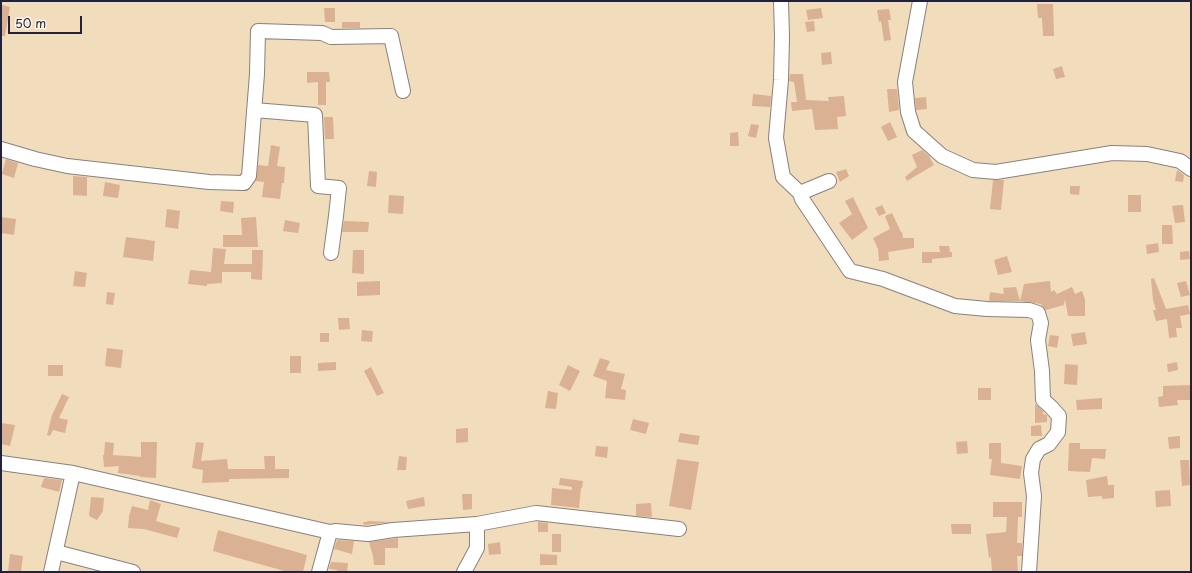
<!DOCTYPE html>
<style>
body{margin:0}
#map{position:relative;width:1192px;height:573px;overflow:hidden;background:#f1ddbc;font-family:"Playpen Sans",sans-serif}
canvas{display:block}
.frame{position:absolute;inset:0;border:2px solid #22223b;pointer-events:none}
.scale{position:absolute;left:8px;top:16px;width:74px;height:18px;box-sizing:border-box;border:2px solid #22223b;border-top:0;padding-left:5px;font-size:12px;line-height:14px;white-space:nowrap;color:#22223b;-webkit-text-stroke:3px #fcf5e5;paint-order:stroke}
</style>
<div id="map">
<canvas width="1192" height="573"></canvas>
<div class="frame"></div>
<div class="scale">50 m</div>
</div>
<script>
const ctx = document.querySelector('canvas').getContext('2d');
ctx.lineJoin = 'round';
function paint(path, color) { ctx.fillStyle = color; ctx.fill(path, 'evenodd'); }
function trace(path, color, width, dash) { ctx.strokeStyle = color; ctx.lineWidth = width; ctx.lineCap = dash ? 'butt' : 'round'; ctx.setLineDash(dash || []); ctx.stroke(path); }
paint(new Path2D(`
 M 1037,4 L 1053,4 L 1054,36 L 1043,36 L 1042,18 L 1038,18 Z
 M 2,5 L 10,7 L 5,36 L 1,36 Z
 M 324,8 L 335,8 L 335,22 L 325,22 Z
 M 821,8 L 823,18 L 808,20 L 806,10 Z
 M 889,9 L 891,20 L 888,20 L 891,40 L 884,41 L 881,21 L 879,22 L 877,10 Z
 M 814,21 L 815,31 L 807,32 L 805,22 Z
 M 342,22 L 360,22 L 360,28 L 342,28 Z
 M 831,52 L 832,64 L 822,65 L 821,53 Z
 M 1062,66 L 1065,77 L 1056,79 L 1053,69 Z
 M 307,72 L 329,72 L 330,82 L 326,82 L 326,105 L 318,105 L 318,82 L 307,83 Z
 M 790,74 L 803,74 L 806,100 L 829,101 L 828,97 L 844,96 L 846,116 L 837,117 L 838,129 L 815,130 L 812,109 L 792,111 L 791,102 L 797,102 L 794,82 L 789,81 Z
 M 887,89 L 897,89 L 899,110 L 889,112 Z
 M 753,94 L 771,96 L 770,107 L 752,106 Z
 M 926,97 L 927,109 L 916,110 L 915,98 Z
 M 324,117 L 333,117 L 334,139 L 325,139 Z
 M 890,122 L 897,137 L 888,141 L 881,127 Z
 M 751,124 L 759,125 L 756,138 L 748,136 Z
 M 738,132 L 739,146 L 730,146 L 730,133 Z
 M 271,145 L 280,147 L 277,166 L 285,167 L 284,183 L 282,183 L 280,199 L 262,197 L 264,182 L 256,181 L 258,165 L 268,166 Z
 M 922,150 L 929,156 L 934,165 L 907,181 L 905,177 L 917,167 L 912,155 Z
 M 6,159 L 18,163 L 14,178 L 2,174 Z
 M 846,169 L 849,176 L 840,182 L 836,172 Z
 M 1177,170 L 1184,175 L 1183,182 L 1175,181 Z
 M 369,171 L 377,172 L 376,187 L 367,186 Z
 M 73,176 L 87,177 L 87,196 L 73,195 Z
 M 993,180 L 1004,180 L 1001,210 L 990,209 Z
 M 105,182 L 120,185 L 118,198 L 103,196 Z
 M 1070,186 L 1080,186 L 1079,195 L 1070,194 Z
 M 389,195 L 404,196 L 403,214 L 388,213 Z
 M 1128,195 L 1141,195 L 1141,212 L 1128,212 Z
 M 853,197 L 868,228 L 852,240 L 839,223 L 852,214 L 845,201 Z
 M 221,201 L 234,202 L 233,213 L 220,211 Z
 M 882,205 L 886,213 L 879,216 L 875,208 Z
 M 1179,205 L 1183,205 L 1185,222 L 1175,223 L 1172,206 Z
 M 167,209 L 180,211 L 178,229 L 165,227 Z
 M 892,213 L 901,232 L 902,232 L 903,238 L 914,238 L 914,248 L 888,252 L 889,260 L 879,261 L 878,249 L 873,238 L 890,229 L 885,216 Z
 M 1,217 L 16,219 L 14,235 L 1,233 Z
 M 256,217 L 258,247 L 223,247 L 223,235 L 242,235 L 241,218 Z
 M 285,220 L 300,223 L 298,233 L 283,231 Z
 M 344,221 L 369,222 L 368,232 L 342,232 Z
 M 1162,225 L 1172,225 L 1173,244 L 1162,244 Z
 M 126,237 L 155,241 L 153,261 L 123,257 Z
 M 1158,243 L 1159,252 L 1147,254 L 1146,245 Z
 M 939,246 L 949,246 L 950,252 L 952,252 L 952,257 L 932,259 L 932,263 L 922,263 L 922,252 L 940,252 Z
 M 213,248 L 226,249 L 224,264 L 252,264 L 252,250 L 263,250 L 262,280 L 251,279 L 251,272 L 222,272 L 222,283 L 207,284 L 207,286 L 188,284 L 190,270 L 211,272 Z
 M 353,250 L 364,250 L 364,274 L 352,273 Z
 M 1189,251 L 1190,259 L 1180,260 L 1180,252 Z
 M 1007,256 L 1012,272 L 998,275 L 994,260 Z
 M 75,271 L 87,273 L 85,287 L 73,286 Z
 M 1154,278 L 1166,309 L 1188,305 L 1190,314 L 1180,316 L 1182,328 L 1176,328 L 1177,337 L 1169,338 L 1167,319 L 1156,321 L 1153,310 L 1156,310 L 1153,300 L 1151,279 Z
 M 380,281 L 380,295 L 357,296 L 357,282 Z
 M 1050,281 L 1051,292 L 1054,290 L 1057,294 L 1072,287 L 1075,294 L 1082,291 L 1085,299 L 1085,316 L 1068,316 L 1065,299 L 1064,305 L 1046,310 L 1041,304 L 1020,301 L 1024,284 Z
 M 1186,281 L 1190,295 L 1181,297 L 1177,283 Z
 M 1016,287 L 1020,301 L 989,301 L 990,292 L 1004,294 L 1003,288 Z
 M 107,292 L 115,293 L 113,305 L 106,304 Z
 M 338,318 L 349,318 L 350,329 L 339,330 Z
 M 362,330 L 373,331 L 372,342 L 361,341 Z
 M 1085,332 L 1087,344 L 1073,346 L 1071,334 Z
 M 320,333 L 329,333 L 329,342 L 320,342 Z
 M 1050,335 L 1059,336 L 1057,348 L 1048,346 Z
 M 107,348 L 123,350 L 121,368 L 105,366 Z
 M 290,356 L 301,356 L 301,373 L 290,373 Z
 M 600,358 L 610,361 L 606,370 L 625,374 L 621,389 L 626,390 L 625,400 L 605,398 L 607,381 L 593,376 Z
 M 336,362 L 336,370 L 318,371 L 318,363 Z
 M 1177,362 L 1178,370 L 1168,372 L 1167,364 Z
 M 1065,364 L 1078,365 L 1077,385 L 1064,384 Z
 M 48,365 L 63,365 L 63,376 L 48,376 Z
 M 568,365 L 580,371 L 570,391 L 559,385 Z
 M 371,367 L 384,393 L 377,396 L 364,371 Z
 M 1191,385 L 1191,400 L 1177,400 L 1178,405 L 1159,407 L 1158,397 L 1163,396 L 1163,386 Z
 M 978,388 L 991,388 L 991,400 L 978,400 Z
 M 548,391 L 558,393 L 556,409 L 545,408 Z
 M 62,394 L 69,397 L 59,418 L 68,420 L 65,433 L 53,430 L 50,436 L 47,435 L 52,415 Z
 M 1102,398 L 1102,409 L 1077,410 L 1076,400 Z
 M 1035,404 L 1043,411 L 1043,414 L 1047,415 L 1047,422 L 1035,423 Z
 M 633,419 L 649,423 L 646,434 L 630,430 Z
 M 1,423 L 15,425 L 10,446 L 1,444 Z
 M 1041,425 L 1042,436 L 1031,436 L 1031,426 Z
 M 468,428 L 468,442 L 456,443 L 456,429 Z
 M 680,433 L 700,436 L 698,445 L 678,442 Z
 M 1180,436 L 1180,448 L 1169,449 L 1168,437 Z
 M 967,441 L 968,453 L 957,454 L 956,442 Z
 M 105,442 L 114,443 L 113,455 L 141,457 L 141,442 L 157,442 L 156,478 L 140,477 L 140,476 L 118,473 L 119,466 L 104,467 L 103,455 L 104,455 Z
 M 196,442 L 204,443 L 201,461 L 227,459 L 228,469 L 265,469 L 264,456 L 275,456 L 275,469 L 289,469 L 289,478 L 229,479 L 229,482 L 202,483 L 203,470 L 192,468 Z
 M 989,443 L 1001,443 L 1001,463 L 1022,466 L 1020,479 L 990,475 L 992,459 L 989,459 Z
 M 1069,443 L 1080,443 L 1080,449 L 1106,449 L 1105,459 L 1092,458 L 1090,472 L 1068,471 Z
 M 596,446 L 608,447 L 607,458 L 595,456 Z
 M 399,456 L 407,457 L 406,470 L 397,470 Z
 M 677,459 L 699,462 L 691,510 L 669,506 Z
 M 1180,460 L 1189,460 L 1190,485 L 1182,486 Z
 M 1107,476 L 1108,485 L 1114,485 L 1114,498 L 1102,499 L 1102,496 L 1088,497 L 1086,480 Z
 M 44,478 L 62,480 L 59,492 L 41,487 Z
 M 560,478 L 583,481 L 582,488 L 581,488 L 579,508 L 551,505 L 552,488 L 572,490 L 572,487 L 559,485 Z
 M 1170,490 L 1171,506 L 1156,507 L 1155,491 Z
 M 462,494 L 472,494 L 472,509 L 463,510 Z
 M 91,497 L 104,498 L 103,511 L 97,520 L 89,516 Z
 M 424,497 L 425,506 L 408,509 L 406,501 Z
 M 150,500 L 161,504 L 156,521 L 180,528 L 177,538 L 144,529 L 128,528 L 129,516 L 132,506 L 148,510 Z
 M 993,502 L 1022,502 L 1022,517 L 1018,517 L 1017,543 L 1022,543 L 1022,556 L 1017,556 L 1018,572 L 992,572 L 991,557 L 989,558 L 986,534 L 1006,532 L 1007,517 L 993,517 Z
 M 651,503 L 652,517 L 636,516 L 636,504 Z
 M 367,521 L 392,522 L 364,525 L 363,522 L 367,522 Z
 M 538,522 L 548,523 L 548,532 L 538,532 Z
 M 951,524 L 971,524 L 971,534 L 952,534 Z
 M 218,530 L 307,555 L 303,572 L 288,572 L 213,551 Z
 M 552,534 L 561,534 L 561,552 L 552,552 Z
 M 398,538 L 398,548 L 385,548 L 385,565 L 374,565 L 373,556 L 369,542 Z
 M 337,540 L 354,541 L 352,554 L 334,549 Z
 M 500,542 L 501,554 L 489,555 L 488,544 Z
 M 10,554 L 23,556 L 21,572 L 8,572 Z
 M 540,554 L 557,555 L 557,565 L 540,565 Z
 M 331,562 L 348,563 L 347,572 L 337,572 L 337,570 L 329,569 Z`), '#dab192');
const minor = new Path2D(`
 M 781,1 L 782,37 L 781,80 L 776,138 L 783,177 L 800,193
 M 920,1 L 905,82 L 908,112 L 914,131 L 942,156 L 973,170 L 996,172 L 1112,153 L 1147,154 L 1180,161 L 1191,169
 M 254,110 L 315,115 L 318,186 L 339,188 L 336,216 L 331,253
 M 1,149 L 35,159 L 67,166 L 209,182 L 244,183 L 249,176 L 257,74 L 258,31 L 322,33 L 331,37 L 391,36 L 403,91
 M 829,181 L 800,193 L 802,199 L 850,271 L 883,279 L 955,306 L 987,309 L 1029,310 L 1038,313 L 1041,323 L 1038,340 L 1042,371 L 1043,400 L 1051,407 L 1059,416 L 1058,432 L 1049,444 L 1039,449 L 1033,459 L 1031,473 L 1034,496 L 1029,572
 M 1,463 L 73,473 L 330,532 L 319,572
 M 330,532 L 335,531 L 368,534 L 393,530 L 477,524 L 536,513 L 679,529
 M 56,552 L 133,572
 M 51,572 L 73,473
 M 464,572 L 477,548 L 477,524`);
trace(minor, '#8a807c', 16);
trace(minor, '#fff', 14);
</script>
